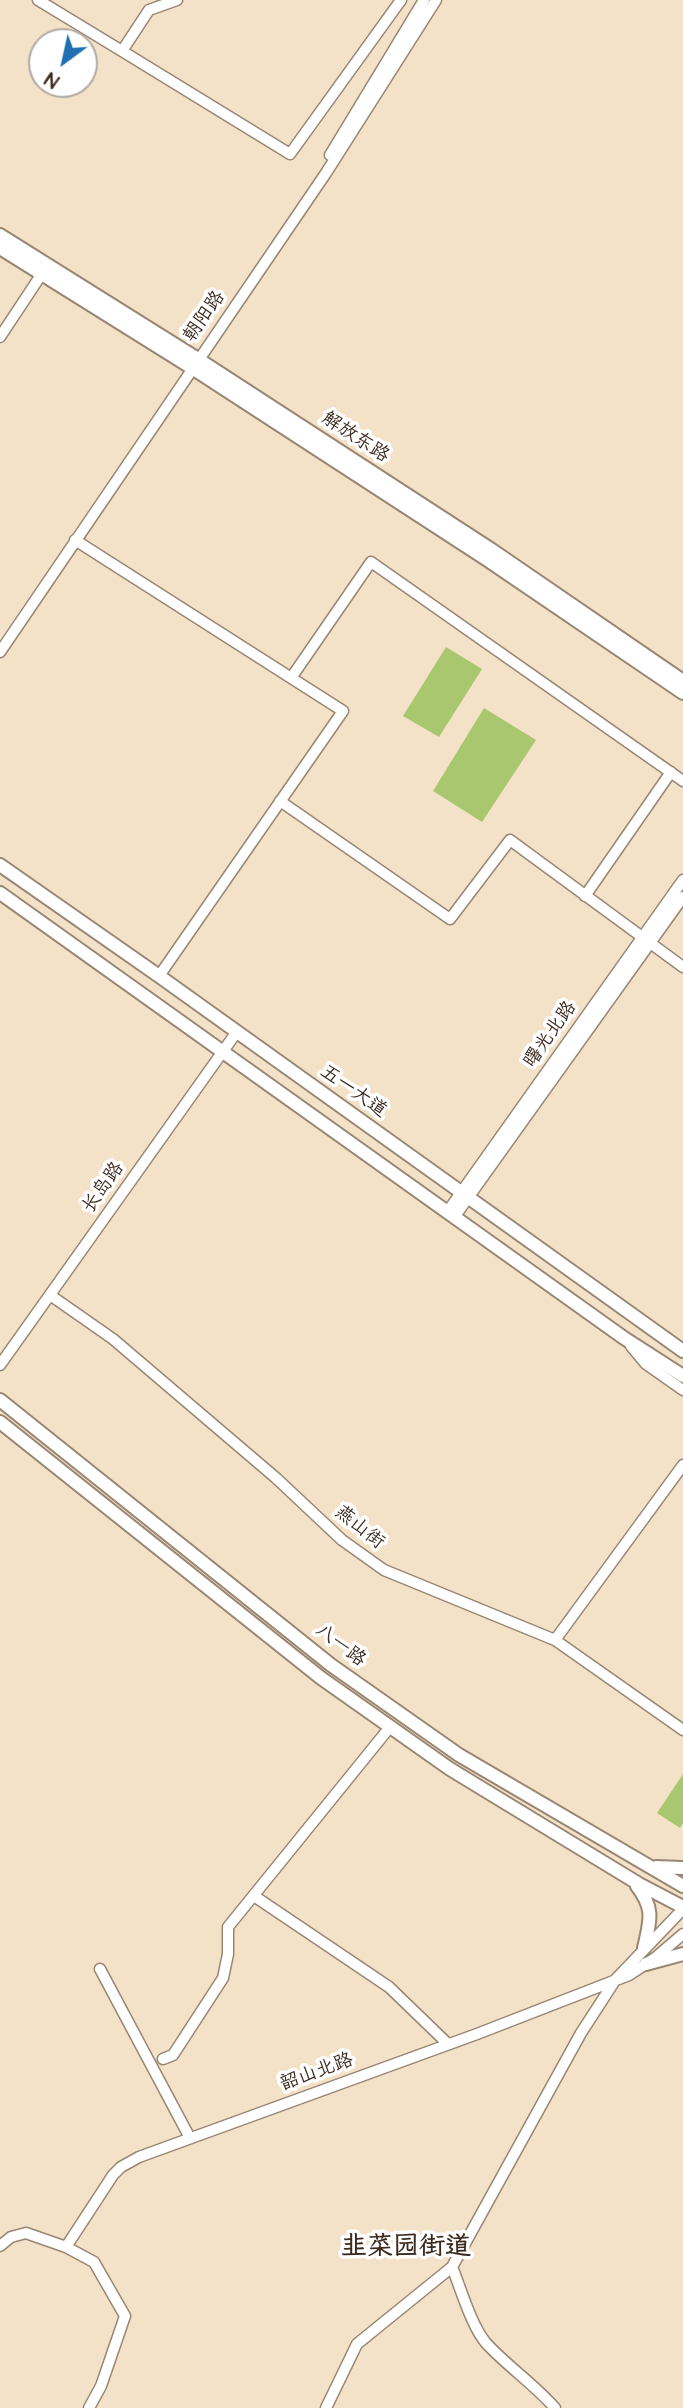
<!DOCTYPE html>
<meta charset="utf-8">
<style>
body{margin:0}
#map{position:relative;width:683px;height:2408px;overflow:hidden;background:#f4e2c8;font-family:"Architects Daughter",sans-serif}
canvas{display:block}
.north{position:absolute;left:28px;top:28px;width:70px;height:70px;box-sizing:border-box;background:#fff;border:2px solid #b1aaa5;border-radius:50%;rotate:213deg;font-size:19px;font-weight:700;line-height:28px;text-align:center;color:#3b2a1e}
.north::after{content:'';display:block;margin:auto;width:24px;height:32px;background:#1f6fb2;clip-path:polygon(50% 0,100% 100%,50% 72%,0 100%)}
</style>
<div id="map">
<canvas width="683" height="2408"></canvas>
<div class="north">N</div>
</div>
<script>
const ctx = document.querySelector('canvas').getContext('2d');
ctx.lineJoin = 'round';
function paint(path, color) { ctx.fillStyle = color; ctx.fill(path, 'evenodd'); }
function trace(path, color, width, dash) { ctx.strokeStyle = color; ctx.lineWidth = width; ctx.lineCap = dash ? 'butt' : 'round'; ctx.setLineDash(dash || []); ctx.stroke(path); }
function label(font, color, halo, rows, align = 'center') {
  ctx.font = font + ' "Architects Daughter","LXGW WenKai TC",sans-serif'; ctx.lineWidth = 7; ctx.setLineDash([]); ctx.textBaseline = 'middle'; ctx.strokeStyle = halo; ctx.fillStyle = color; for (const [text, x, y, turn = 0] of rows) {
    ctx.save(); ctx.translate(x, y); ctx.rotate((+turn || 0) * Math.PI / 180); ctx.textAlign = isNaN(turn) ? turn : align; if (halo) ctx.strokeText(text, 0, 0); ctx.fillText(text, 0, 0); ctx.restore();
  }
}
paint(new Path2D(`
 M 446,647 L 482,669 L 439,737 L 403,716 Z
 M 484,708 L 536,740 L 482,822 L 433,791 Z
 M 683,1774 L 683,1823 L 680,1828 L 657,1813 Z`), '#a9c76f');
const minor = new Path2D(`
 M 38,0 L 122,51
 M 177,0 L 149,10 L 122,51 L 290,154 L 401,0
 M 330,155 L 424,0
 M 0,337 L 45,269
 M 75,540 L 343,711 L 159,976
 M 0,652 L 326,173 L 436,0
 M 291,678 L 371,562 L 683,781
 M 280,801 L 450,919 L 510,840 L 683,967
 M 585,896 L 671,772
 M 448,1211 L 683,880
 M 455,1216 L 683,897
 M 50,1295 L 113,1339 L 276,1478 L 342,1540 L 384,1570 L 555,1640 L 683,1730
 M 631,1346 L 646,1364 L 683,1390
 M 0,1365 L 236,1033
 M 555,1640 L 683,1465
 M 254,1896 L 389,1987 L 448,2044
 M 100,1969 L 190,2138
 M 163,2059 L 173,2055 L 223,1978 L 228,1954 L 228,1927 L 390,1727
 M 0,2246 L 11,2237 L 26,2233 L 66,2247 L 94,2262 L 125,2316 L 101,2386 L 89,2408
 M 66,2247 L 113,2175 L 121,2167 L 139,2157 L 477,2034 L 629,1975 L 655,1958 L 683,1934
 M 452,2267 C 461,2289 471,2325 486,2343 C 507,2366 534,2384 555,2408
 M 326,2408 L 357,2344 L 452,2267 L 581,2033 L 616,1979 L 683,1909`);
const major = new Path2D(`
 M 0,235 L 198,359 L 492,550 L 683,681
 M 0,248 L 192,368 L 486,559 L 683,693
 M 0,865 L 159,976 L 683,1351
 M 0,893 L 624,1338 L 683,1376
 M 0,1400 L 331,1665 L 459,1755 L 683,1886
 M 0,1422 L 321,1678 L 450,1769 L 639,1884 L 683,1907
 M 656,1867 L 683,1868
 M 637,1886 C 655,1909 650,1921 644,1948
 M 646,1964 L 683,1954`);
trace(minor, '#988673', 13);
trace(major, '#988673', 16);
trace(minor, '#fff', 10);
trace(major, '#fff', 12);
label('19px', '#3b2a1e', '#fff', [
 ["朝阳路",205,317,-55],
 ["解放东路",355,438,33],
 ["曙光北路",551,1035,-55],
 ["五一大道",353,1092,35],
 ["长岛路",104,1188,-55],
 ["燕山街",359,1528,39],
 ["八一路",340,1646,37],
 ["韶山北路",317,2073,-20]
]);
label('bold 26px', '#3b2a1e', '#fff', [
 ["韭菜园街道",406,2249]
]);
</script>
